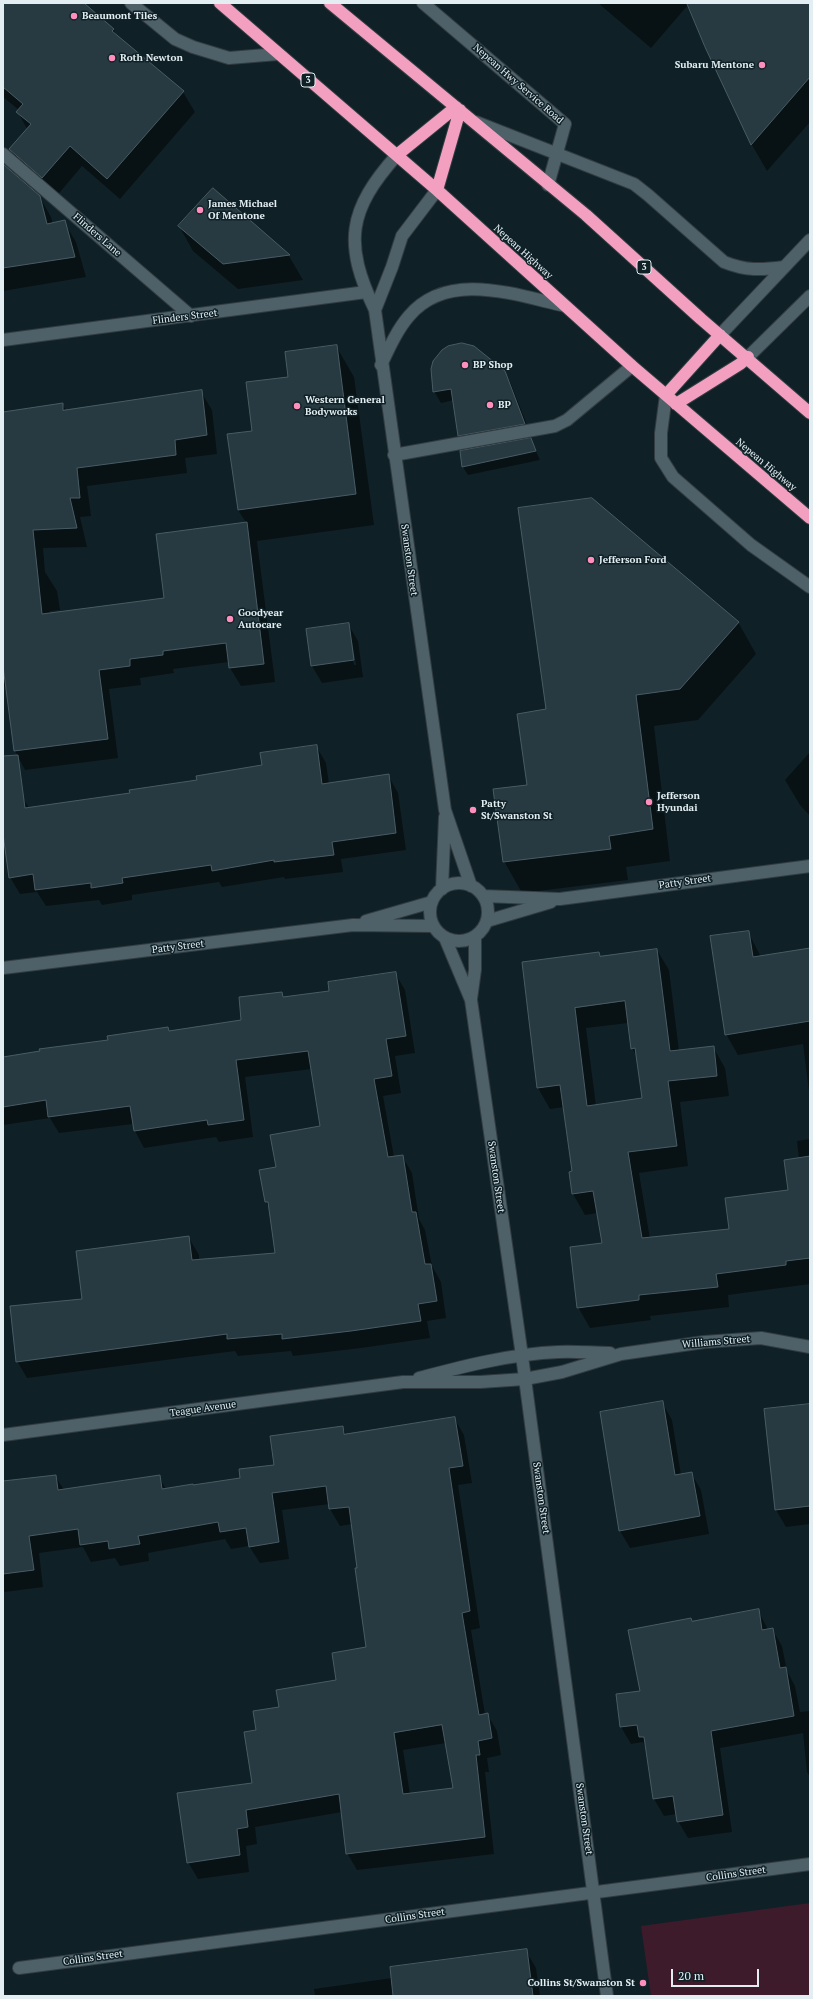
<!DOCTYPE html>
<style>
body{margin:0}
#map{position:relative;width:813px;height:1999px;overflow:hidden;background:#0f2127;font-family:"PT Serif",serif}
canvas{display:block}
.frame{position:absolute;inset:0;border:4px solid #e3eef2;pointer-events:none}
.scale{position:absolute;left:671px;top:1969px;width:88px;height:18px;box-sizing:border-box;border:2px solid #e3eef2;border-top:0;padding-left:5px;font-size:12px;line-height:14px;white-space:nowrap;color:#e3eef2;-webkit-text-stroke:3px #0f2127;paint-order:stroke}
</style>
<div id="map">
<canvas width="813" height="1999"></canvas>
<div class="frame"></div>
<div class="scale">20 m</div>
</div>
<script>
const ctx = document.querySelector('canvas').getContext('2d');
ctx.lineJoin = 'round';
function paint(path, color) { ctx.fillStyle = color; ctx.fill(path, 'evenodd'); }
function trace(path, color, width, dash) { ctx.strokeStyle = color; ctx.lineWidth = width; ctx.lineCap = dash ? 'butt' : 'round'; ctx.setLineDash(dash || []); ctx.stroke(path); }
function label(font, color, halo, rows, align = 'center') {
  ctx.font = font + ' "PT Serif",serif'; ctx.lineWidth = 3; ctx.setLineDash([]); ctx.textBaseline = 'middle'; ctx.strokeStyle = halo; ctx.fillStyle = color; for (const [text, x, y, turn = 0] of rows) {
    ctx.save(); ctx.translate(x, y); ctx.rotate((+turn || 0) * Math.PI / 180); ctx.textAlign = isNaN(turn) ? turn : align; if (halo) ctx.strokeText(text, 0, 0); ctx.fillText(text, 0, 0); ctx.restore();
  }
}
paint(new Path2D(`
 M 810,1903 L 810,1996 L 651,1996 L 641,1926 Z`), '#3e1b2a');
paint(new Path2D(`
 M 3,3 L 83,3 L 113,29 L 118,38 L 183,92 L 195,112 L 120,199 L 82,166 L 55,198 L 22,170 L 10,149 L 27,129 L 18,112 L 19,110 L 3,97 Z
 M 598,3 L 810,3 L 810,122 L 767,171 L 752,145 L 706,47 L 688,5 L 651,48 Z
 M 3,175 L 39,196 L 51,217 L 53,224 L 64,222 L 76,242 L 86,277 L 3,291 Z
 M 213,189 L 289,256 L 303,280 L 238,289 L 193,251 L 179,226 Z
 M 467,344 L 479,350 L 505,372 L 511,384 L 531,435 L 465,447 L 459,436 L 454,400 L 441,403 L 434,391 Z
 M 336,346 L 354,377 L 374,525 L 257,541 L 275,682 L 241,686 L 230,668 L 229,662 L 173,669 L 174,673 L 140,678 L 141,685 L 109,689 L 118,758 L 25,770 L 15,751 L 7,691 L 3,684 L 3,412 L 62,404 L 66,410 L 201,392 L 212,410 L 217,454 L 185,458 L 187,473 L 87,486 L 91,516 L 80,517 L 87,547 L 43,548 L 45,572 L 57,591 L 60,610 L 50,611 L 50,614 L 165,599 L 247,524 L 238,510 L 253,431 L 289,377 Z
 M 530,439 L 540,460 L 468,475 L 463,467 Z
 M 738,622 L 756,654 L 698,720 L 654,726 L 670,861 L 626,867 L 628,880 L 522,893 L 504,861 L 528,786 L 547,710 Z
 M 348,624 L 358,641 L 363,677 L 322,683 L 312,666 L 307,630 ZM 350,641 L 352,641 L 356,665 L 354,665 Z
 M 316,746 L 326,763 L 329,784 L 388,775 L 398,793 L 406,850 L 341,859 L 343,872 L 285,879 L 284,877 L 222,887 L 219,882 L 132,895 L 132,900 L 102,905 L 99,900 L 46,906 L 37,892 L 20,894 L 10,877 L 3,826 L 3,800 L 23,798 L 29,808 L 131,794 L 198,781 L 263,766 Z
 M 810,752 L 810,816 L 800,805 L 785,780 Z
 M 748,932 L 761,957 L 810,949 L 810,1099 L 803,1044 L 738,1055 L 726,1034 Z
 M 657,950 L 669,970 L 679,1051 L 713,1047 L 725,1068 L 729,1096 L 680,1102 L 688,1166 L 639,1173 L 650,1239 L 730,1230 L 789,1191 L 799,1159 L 797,1141 L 810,1139 L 810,1284 L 728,1295 L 729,1307 L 650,1316 L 651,1320 L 590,1328 L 578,1307 L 603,1244 L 598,1213 L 585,1215 L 573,1194 L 570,1172 L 573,1172 L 564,1107 L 550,1109 L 538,1088 L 599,954 L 601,957 ZM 628,1023 L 632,1048 L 638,1059 L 643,1099 L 596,1106 L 586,1028 Z
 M 395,973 L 405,990 L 415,1053 L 395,1056 L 401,1093 L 383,1096 L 394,1157 L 402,1156 L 412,1173 L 419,1219 L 425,1230 L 432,1266 L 441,1282 L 446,1318 L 427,1321 L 430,1338 L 361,1348 L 293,1356 L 291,1351 L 238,1356 L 235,1351 L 27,1378 L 17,1361 L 84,1300 L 189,1238 L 199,1255 L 199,1260 L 276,1254 L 270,1210 L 266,1202 L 261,1171 L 277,1168 L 321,1126 L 312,1069 L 245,1077 L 253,1137 L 219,1142 L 216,1137 L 144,1148 L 135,1131 L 133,1124 L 59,1133 L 50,1118 L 3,1125 L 3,1058 L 109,1041 L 168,1028 L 170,1032 L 243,1021 L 282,993 L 285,998 L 330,992 Z
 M 662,1402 L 672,1420 L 681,1475 L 691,1473 L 701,1490 L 709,1534 L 630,1548 L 620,1531 L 601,1412 Z
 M 810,1405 L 810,1524 L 786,1527 L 776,1510 Z
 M 454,1418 L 464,1435 L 472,1483 L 458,1485 L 480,1628 L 471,1630 L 485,1714 L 487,1714 L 497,1731 L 501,1755 L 487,1758 L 489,1772 L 485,1772 L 494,1854 L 357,1870 L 347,1853 L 342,1812 L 255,1827 L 257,1844 L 246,1846 L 249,1872 L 198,1879 L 188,1862 L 254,1783 L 258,1731 L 280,1707 L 337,1680 L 367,1648 L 352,1524 L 340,1526 L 330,1509 L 330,1504 L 282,1510 L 289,1559 L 260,1563 L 249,1546 L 231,1549 L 225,1539 L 148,1553 L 149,1561 L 120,1566 L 115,1558 L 91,1562 L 83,1547 L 39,1553 L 43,1587 L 5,1592 L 3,1589 L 3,1483 L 55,1476 L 64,1490 L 159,1477 L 166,1489 L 193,1486 L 241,1478 L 275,1466 L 342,1427 L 347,1435 ZM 446,1743 L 454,1789 L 410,1794 L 403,1750 Z
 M 758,1610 L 768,1630 L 772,1629 L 782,1646 L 787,1671 L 795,1686 L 800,1712 L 810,1711 L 810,1777 L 807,1772 L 803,1733 L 720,1748 L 732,1832 L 688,1838 L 678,1821 L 677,1814 L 664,1816 L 654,1799 L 646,1748 L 643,1742 L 631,1744 L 621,1727 L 641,1691 L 692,1622 Z
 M 526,1951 L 536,1968 L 540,1996 L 315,1996 L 314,1989 L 392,1978 Z`), '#0007');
const building = new Path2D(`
 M 3,3 L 84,3 L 114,29 L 112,31 L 184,91 L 107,179 L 70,146 L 42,178 L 9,149 L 31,124 L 16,112 L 23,104 L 3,87 Z
 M 687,3 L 810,3 L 810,77 L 751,145 L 705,47 Z
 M 3,164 L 40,196 L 47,224 L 65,220 L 75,257 L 3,268 Z
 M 213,188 L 290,255 L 223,264 L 178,226 Z
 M 462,343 L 474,346 L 505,371 L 525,424 L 458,436 L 451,389 L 433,392 L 431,369 L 433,361 L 442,350 L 448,346 Z
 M 337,345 L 356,494 L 238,510 L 227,434 L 252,431 L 246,382 L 288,377 L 285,352 Z
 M 202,390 L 207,435 L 175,440 L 176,455 L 77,468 L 80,498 L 70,498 L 77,528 L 33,530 L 42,614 L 164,598 L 156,534 L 247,522 L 264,664 L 229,668 L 226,643 L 163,651 L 163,655 L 130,659 L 130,666 L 99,670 L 108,739 L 14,751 L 3,666 L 3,412 L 63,403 L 63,410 Z
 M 531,438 L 536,451 L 462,467 L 460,451 Z
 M 592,498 L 739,622 L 680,689 L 636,695 L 653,829 L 609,836 L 611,849 L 503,862 L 493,789 L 527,785 L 517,714 L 546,709 L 518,508 Z
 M 349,623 L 354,660 L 311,666 L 306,629 Z
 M 317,745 L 322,784 L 389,774 L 396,833 L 332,842 L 334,855 L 274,862 L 274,860 L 212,871 L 211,865 L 122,878 L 123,883 L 91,888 L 91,883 L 35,890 L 33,874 L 9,878 L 3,834 L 3,756 L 18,755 L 25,808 L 130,793 L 129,790 L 197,780 L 196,776 L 262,765 L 260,753 Z
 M 749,931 L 753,957 L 810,948 L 810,1021 L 725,1035 L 710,936 Z
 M 657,949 L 670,1051 L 714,1046 L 717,1076 L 668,1081 L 677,1146 L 628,1152 L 642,1238 L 729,1229 L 725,1198 L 788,1190 L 784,1160 L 810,1156 L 810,1258 L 786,1261 L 786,1265 L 716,1274 L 718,1287 L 639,1295 L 639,1300 L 577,1308 L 570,1247 L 602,1243 L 593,1191 L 572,1194 L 569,1172 L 572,1171 L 560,1085 L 537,1088 L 522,962 L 599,952 L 600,956 ZM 625,1001 L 631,1049 L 635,1048 L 642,1098 L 587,1106 L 575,1008 Z
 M 396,972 L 406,1036 L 386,1039 L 392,1076 L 374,1079 L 388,1157 L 403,1155 L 412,1212 L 416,1212 L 425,1264 L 431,1264 L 437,1301 L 418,1304 L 421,1321 L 351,1331 L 282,1339 L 282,1334 L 227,1339 L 227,1334 L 16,1362 L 10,1306 L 82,1299 L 76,1251 L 189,1236 L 192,1260 L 275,1253 L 268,1202 L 265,1202 L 259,1170 L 276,1167 L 270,1135 L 320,1126 L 308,1051 L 236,1060 L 244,1120 L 208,1125 L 207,1120 L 134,1131 L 130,1106 L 48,1117 L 46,1100 L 3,1107 L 3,1057 L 40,1051 L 39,1049 L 108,1040 L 107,1036 L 168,1027 L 169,1031 L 241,1020 L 239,997 L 282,992 L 283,997 L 329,991 L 328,982 Z
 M 663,1401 L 675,1475 L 692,1472 L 700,1516 L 619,1531 L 600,1412 Z
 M 810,1404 L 810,1506 L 775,1510 L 764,1409 Z
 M 455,1417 L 463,1466 L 449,1468 L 470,1611 L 462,1613 L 479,1715 L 488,1713 L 492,1738 L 478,1741 L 480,1755 L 476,1755 L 485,1837 L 346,1854 L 339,1794 L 246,1810 L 248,1827 L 237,1829 L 240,1855 L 187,1863 L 177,1793 L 252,1783 L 244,1732 L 256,1730 L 253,1711 L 279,1707 L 276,1690 L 336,1680 L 332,1653 L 366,1647 L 355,1568 L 357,1568 L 349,1507 L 329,1509 L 326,1486 L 272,1493 L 279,1542 L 249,1547 L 246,1528 L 220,1532 L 218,1522 L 138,1536 L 140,1544 L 109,1549 L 108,1541 L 80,1545 L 78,1529 L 29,1536 L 34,1570 L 3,1574 L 3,1481 L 56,1475 L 58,1490 L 160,1475 L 162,1489 L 193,1484 L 193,1485 L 240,1478 L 239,1469 L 274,1465 L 270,1436 L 343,1426 L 344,1434 ZM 442,1725 L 453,1788 L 403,1794 L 394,1733 Z
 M 759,1609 L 762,1630 L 773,1628 L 780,1668 L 786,1667 L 794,1716 L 711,1731 L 723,1815 L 677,1822 L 673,1796 L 653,1799 L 644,1737 L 639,1737 L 637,1725 L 620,1727 L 616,1694 L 640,1691 L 628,1630 L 691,1618 L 692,1621 Z
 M 527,1949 L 533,1996 L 393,1996 L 390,1967 Z`);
paint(building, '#283a41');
trace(building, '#495c63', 1);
const minor = new Path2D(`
 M 131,3 L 175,39 L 193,47 L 229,58 L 278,54
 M 423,3 L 565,124 L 548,185
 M 476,122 L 634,184 L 648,195 L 724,262 C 746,271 761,270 784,267
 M 3,154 L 191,316
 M 397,155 C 348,210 343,243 375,310 L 445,810 L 471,886
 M 375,310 L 392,267 L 402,236 L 437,190
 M 720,335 L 810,240
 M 3,340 L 366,292
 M 748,357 L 810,296
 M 381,365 C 389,348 397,330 409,316 C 448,270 515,295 565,306
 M 666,395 L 661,433 L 661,458 L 673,477 L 751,545 L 810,587
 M 394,455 L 555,426 L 567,420 L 632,366
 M430 912a29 29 0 1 1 58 0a29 29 0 1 1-58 0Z
 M 442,889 L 445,817
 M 483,896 L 560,899 L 810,866
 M 366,921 L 432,902
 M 487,921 L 551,902
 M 445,938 L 471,1000 L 522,1356 L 607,1996
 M 3,968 L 353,925 L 433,926
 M 471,999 L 475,970 L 475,937
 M 419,1378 C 465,1366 511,1354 558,1352 C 575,1351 593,1353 610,1353
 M 3,1435 L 403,1382 L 480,1382 L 525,1379 L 562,1372 L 621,1354 L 704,1342 L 761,1338 L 810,1347
 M 19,1968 L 810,1864`);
const highway = new Path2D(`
 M 220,3 L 437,190 L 632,366 L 810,518
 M 330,3 L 586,215 L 701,319 L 810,413
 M 397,155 L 456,107
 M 437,190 L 460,110
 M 666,395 L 720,335
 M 676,404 L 740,364 L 748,357`);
trace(minor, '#323c41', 14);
trace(highway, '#323c41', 14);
trace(minor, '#4e6168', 12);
trace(highway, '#f3a0c0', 12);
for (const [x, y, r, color] of [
 [74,16,4,"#fe8ebc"],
 [112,58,4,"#fe8ebc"],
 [762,65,4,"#fe8ebc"],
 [200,210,4,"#fe8ebc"],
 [465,365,4,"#fe8ebc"],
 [490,405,4,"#fe8ebc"],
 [297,406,4,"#fe8ebc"],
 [591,560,4,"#fe8ebc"],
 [230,619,4,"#fe8ebc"],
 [649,802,4,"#fe8ebc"],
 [473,810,4,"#fe8ebc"],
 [643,1983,4,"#fe8ebc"]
]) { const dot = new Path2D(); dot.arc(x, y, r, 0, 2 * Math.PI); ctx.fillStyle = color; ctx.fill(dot); trace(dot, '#0f2127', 1.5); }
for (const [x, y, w] of [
 [308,80,14],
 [644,267,14]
]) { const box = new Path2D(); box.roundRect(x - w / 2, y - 7, w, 14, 3); ctx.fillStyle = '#0f2127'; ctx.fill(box); trace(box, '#e3eef2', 1); }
label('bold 9px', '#e3eef2', null, [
 ["3",308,80],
 ["3",644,267]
]);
label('bold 10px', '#e3eef2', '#0f2127', [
 ["Beaumont Tiles",82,16],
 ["Roth Newton",120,58],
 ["Subaru Mentone",754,65,"right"],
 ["James Michael",208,204],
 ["Of Mentone",208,216],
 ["BP Shop",473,365],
 ["Western General",305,400],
 ["Bodyworks",305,412],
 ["BP",498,405],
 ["Jefferson Ford",599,560],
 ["Goodyear",238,613],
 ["Autocare",238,625],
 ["Jefferson",657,796],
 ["Hyundai",657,808],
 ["Patty",481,804],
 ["St/Swanston St",481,816],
 ["Collins St/Swanston St",635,1983,"right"]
], 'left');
label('10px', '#e3eef2', '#0f2127', [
 ["Nepean Hwy Service Road",518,84,41],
 ["Flinders Lane",97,235,41],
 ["Nepean Highway",523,252,42],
 ["Flinders Street",185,317,-7],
 ["Nepean Highway",766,465,40],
 ["Swanston Street",409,560,82],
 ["Patty Street",685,882,-8],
 ["Patty Street",178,947,-7],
 ["Swanston Street",496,1177,82],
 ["Williams Street",716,1342,-5],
 ["Teague Avenue",203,1409,-8],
 ["Swanston Street",541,1498,82],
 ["Swanston Street",584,1819,82],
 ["Collins Street",736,1874,-8],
 ["Collins Street",415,1916,-8],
 ["Collins Street",93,1958,-8]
]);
</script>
